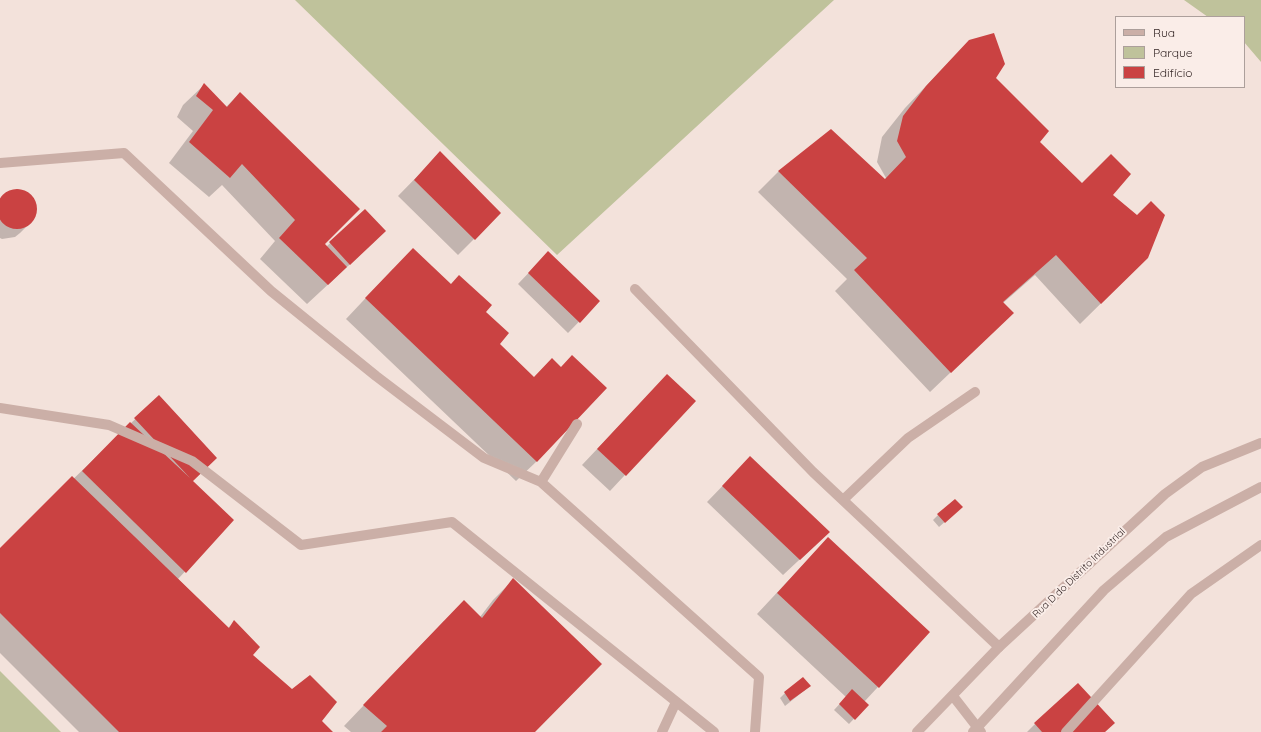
<!DOCTYPE html>
<meta charset="utf-8">
<style>
body{margin:0}
#map{position:relative;width:1261px;height:732px;overflow:hidden;background:#f3e2db;font-family:Quicksand,sans-serif}
canvas{display:block}
.legend{position:absolute;left:1115px;top:16px;width:130px;height:72px;box-sizing:border-box;background:#faede8;border:1px solid #ac9f9b;margin:0;padding:5px 7px;list-style:none;font-size:12px;color:#372928}
.legend li{display:flex;align-items:center;gap:8px;height:20px}
.legend b{width:20px;border:1px solid #ac9f9b}
</style>
<div id="map">
<canvas width="1261" height="732"></canvas>
<ul class="legend">
<li><b style="height:5px;background:#cbafa7"></b>Rua</li>
<li><b style="height:11px;background:#bfc29b"></b>Parque</li>
<li><b style="height:11px;background:#ca4242"></b>Edifício</li>
</ul>
</div>
<script>
const ctx = document.querySelector('canvas').getContext('2d');
ctx.lineJoin = 'round';
function paint(path, color) { ctx.fillStyle = color; ctx.fill(path, 'evenodd'); }
function trace(path, color, width, dash) { ctx.strokeStyle = color; ctx.lineWidth = width; ctx.lineCap = dash ? 'butt' : 'round'; ctx.setLineDash(dash || []); ctx.stroke(path); }
function label(font, color, halo, rows, align = 'center') {
  ctx.font = font + ' Quicksand,sans-serif'; ctx.lineWidth = 4; ctx.setLineDash([]); ctx.textBaseline = 'middle'; ctx.strokeStyle = halo; ctx.fillStyle = color; for (const [text, x, y, turn = 0] of rows) {
    ctx.save(); ctx.translate(x, y); ctx.rotate((+turn || 0) * Math.PI / 180); ctx.textAlign = isNaN(turn) ? turn : align; if (halo) ctx.strokeText(text, 0, 0); ctx.fillText(text, 0, 0); ctx.restore();
  }
}
paint(new Path2D(`
 M 295,0 L 834,0 L 557,255 Z
 M 1184,0 L 1261,0 L 1261,62 L 1244,42 L 1244,17 L 1208,17 Z
 M 0,671 L 61,732 L 0,732 Z`), '#bfc29b');
paint(new Path2D(`
 M 949,62 L 994,78 L 1039,142 L 1082,184 L 1111,195 L 1147,258 L 1080,324 L 1035,275 L 1003,303 L 1013,313 L 930,392 L 835,291 L 847,279 L 758,192 L 778,172 L 831,130 L 885,180 L 886,178 L 877,162 L 882,137 L 905,108 Z
 M 204,85 L 226,107 L 240,93 L 326,247 L 365,210 L 374,242 L 307,304 L 260,259 L 275,241 L 222,185 L 209,197 L 169,163 L 193,131 L 177,117 L 183,105 Z
 M 440,153 L 500,213 L 458,255 L 398,196 Z
 M 18,189 L 23,191 L 33,198 L 36,210 L 31,222 L 20,233 L 15,237 L 2,239 L 0,238 L 0,199 L 6,193 Z
 M 538,263 L 599,301 L 568,333 L 518,284 Z
 M 393,269 L 451,285 L 498,344 L 537,461 L 516,481 L 346,319 Z
 M 667,375 L 694,401 L 610,491 L 582,465 Z
 M 159,396 L 192,481 L 233,520 L 178,579 L 228,628 L 234,622 L 252,656 L 332,732 L 79,732 L 0,653 L 0,550 Z
 M 735,473 L 812,548 L 783,575 L 707,502 Z
 M 956,512 L 939,527 L 933,520 L 938,515 Z
 M 828,538 L 929,632 L 864,702 L 867,705 L 849,724 L 834,710 L 846,697 L 757,614 Z
 M 513,580 L 534,732 L 351,732 L 344,726 L 444,621 L 480,617 L 493,600 Z
 M 810,686 L 785,706 L 780,698 L 785,693 Z
 M 1035,724 L 1104,732 L 1027,732 Z`), '#0003');
paint(new Path2D(`
 M 994,33 L 1005,64 L 996,78 L 1049,131 L 1040,142 L 1082,183 L 1111,154 L 1131,174 L 1113,195 L 1137,215 L 1151,201 L 1165,215 L 1148,258 L 1101,304 L 1056,255 L 1003,302 L 1014,313 L 951,373 L 854,270 L 867,258 L 778,171 L 831,129 L 885,179 L 906,157 L 897,141 L 903,116 L 926,86 L 969,40 Z
 M 204,83 L 227,107 L 240,92 L 360,209 L 325,244 L 347,267 L 328,285 L 279,238 L 295,220 L 242,164 L 230,178 L 189,142 L 213,110 L 196,96 Z
 M 440,151 L 501,213 L 475,240 L 414,180 Z
 M-3 209a20 20 0 1 1 40 0a20 20 0 1 1-40 0Z
 M 365,209 L 386,231 L 350,265 L 329,242 Z
 M 413,248 L 451,284 L 459,275 L 492,305 L 486,312 L 509,333 L 500,344 L 534,377 L 552,358 L 561,367 L 572,355 L 607,388 L 537,462 L 365,298 Z
 M 548,251 L 600,301 L 580,323 L 528,273 Z
 M 667,374 L 696,401 L 626,476 L 597,449 Z
 M 159,395 L 217,458 L 193,481 L 234,520 L 186,573 L 82,471 L 130,422 L 190,478 L 134,418 Z
 M 750,456 L 830,532 L 800,560 L 722,486 Z
 M 72,476 L 229,628 L 234,620 L 260,647 L 253,655 L 292,689 L 310,675 L 337,702 L 322,721 L 333,732 L 119,732 L 0,613 L 0,548 Z
 M 955,499 L 963,507 L 945,523 L 937,514 Z
 M 828,537 L 930,632 L 879,688 L 777,593 Z
 M 513,578 L 602,664 L 535,732 L 381,732 L 387,726 L 363,705 L 464,600 L 482,618 Z
 M 803,677 L 811,686 L 790,701 L 784,692 Z
 M 1078,683 L 1115,723 L 1105,732 L 1042,732 L 1034,723 Z
 M 852,689 L 869,705 L 855,720 L 839,704 Z`), '#ca4242');
trace(new Path2D(`
 M 0,163 L 124,153 L 271,291 L 376,376 L 484,458 L 541,482 L 577,424
 M 635,289 L 813,472 L 999,647
 M 0,408 L 109,425 L 192,461 L 301,545 L 452,522 L 714,732
 M 541,482 L 759,677 L 755,732
 M 843,500 L 908,438 L 975,392
 M 953,696 L 981,732
 M 662,732 L 676,702
 M 1066,732 L 1191,594 L 1261,545`), '#cbafa7', 10);
trace(new Path2D(`
 M 917,732 L 999,647 L 1165,494 L 1202,467 L 1261,443
 M 973,732 L 1104,590 L 1166,537 L 1261,487`), '#cbafa7', 10);
label('10px', '#372928', '#faede8', [
 ["Rua D do Distrito Industrial",1079,573,-44]
]);
</script>
